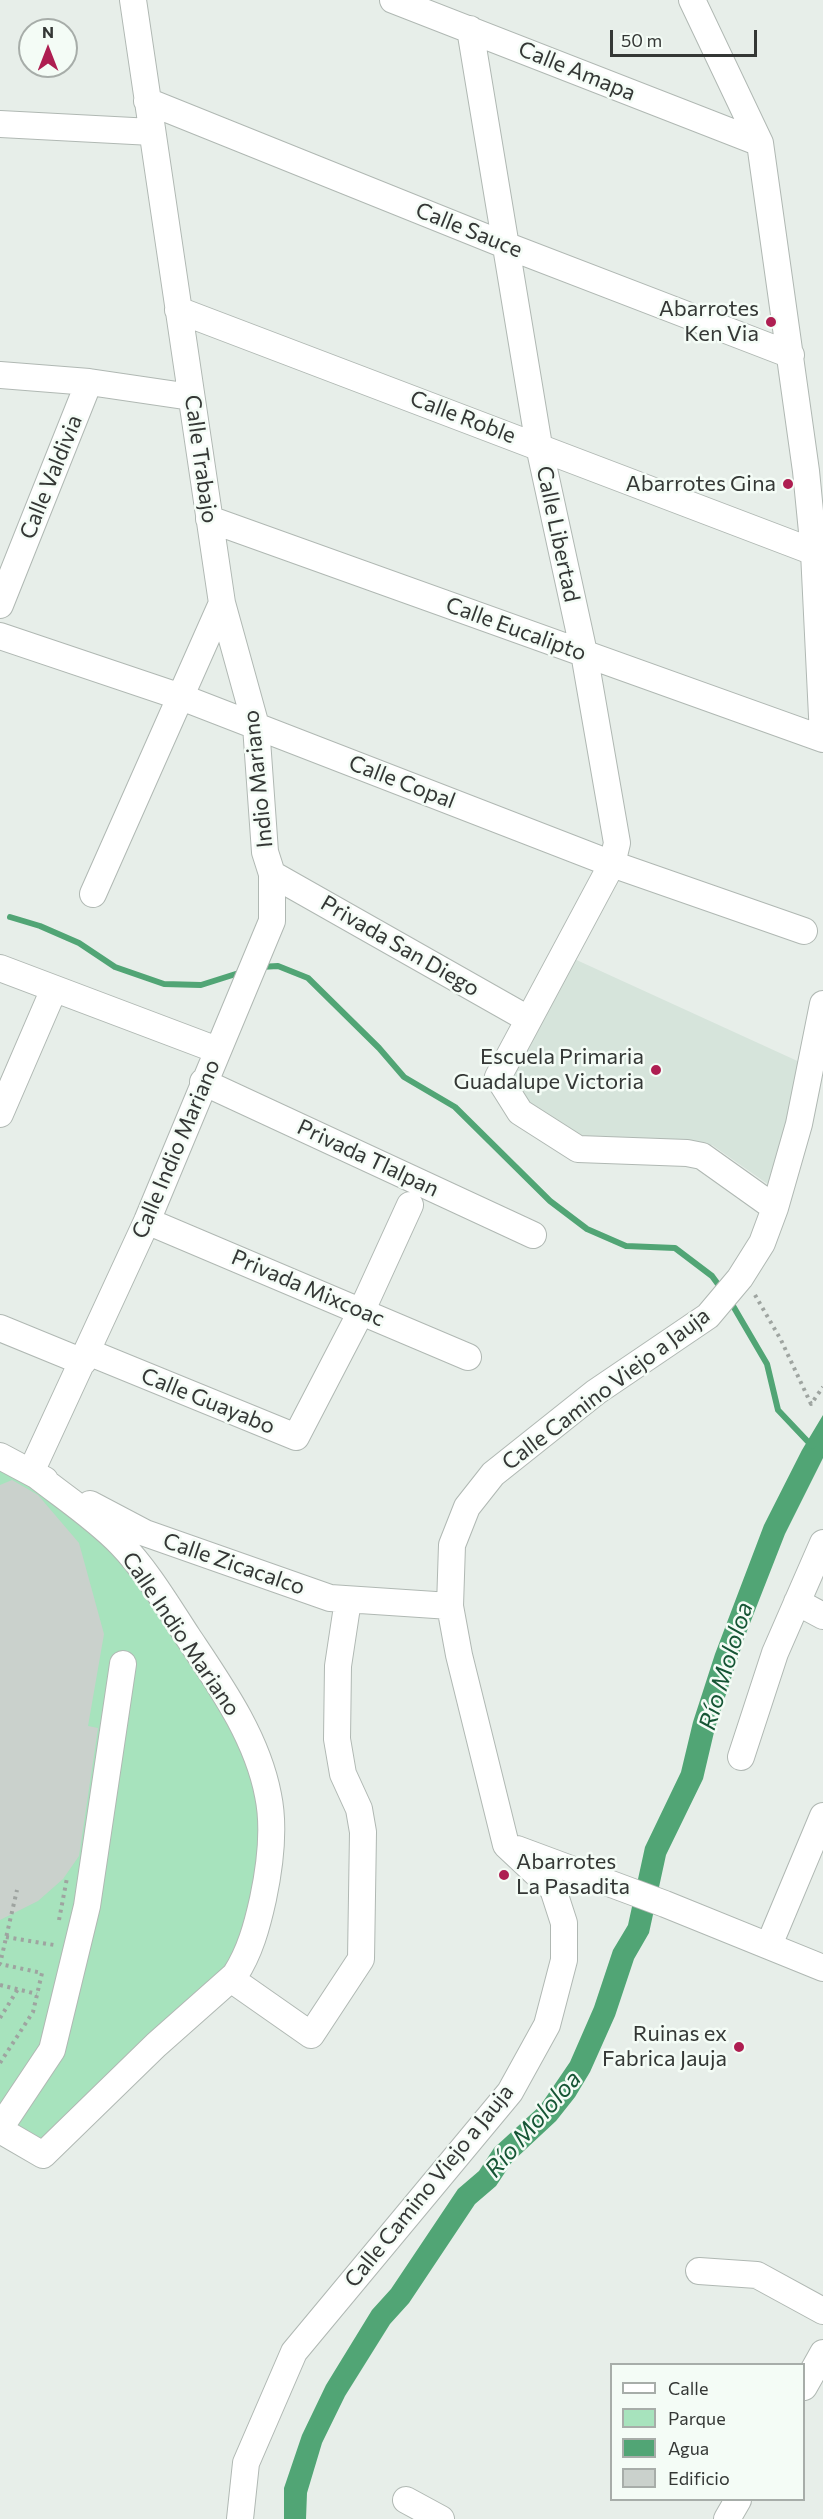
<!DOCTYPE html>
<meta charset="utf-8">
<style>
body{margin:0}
#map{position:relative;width:823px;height:2519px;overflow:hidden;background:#e7eee9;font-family:Commissioner,sans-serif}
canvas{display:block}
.legend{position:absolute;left:610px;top:2363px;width:195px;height:138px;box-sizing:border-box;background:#f4fcf6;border:2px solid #a7ada9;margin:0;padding:8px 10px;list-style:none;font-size:18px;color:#343735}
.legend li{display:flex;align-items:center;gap:12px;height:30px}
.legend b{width:30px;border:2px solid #a7ada9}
.north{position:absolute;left:18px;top:18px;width:60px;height:60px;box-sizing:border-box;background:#f4fcf6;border:2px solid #a7ada9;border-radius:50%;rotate:0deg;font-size:16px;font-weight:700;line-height:24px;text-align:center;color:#343735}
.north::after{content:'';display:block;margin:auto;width:21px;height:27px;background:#ae1e51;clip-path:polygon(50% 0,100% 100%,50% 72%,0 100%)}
.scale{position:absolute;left:610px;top:30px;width:147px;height:27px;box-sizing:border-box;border:3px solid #343735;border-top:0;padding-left:8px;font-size:18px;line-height:21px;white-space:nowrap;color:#343735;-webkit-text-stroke:4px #f4fcf6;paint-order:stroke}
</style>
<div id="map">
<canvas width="823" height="2519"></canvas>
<ul class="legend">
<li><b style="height:8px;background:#fff"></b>Calle</li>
<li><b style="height:16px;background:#a7e3bd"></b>Parque</li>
<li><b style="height:16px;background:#51a575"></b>Agua</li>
<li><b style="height:16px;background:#cad1cc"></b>Edificio</li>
</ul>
<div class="north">N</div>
<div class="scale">50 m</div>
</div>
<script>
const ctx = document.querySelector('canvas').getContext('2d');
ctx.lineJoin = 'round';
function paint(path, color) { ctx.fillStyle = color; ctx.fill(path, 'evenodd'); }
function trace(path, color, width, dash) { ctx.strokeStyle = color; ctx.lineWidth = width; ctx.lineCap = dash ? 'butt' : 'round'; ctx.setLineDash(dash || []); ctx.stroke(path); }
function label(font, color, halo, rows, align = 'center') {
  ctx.font = font + ' Commissioner,sans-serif'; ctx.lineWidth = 5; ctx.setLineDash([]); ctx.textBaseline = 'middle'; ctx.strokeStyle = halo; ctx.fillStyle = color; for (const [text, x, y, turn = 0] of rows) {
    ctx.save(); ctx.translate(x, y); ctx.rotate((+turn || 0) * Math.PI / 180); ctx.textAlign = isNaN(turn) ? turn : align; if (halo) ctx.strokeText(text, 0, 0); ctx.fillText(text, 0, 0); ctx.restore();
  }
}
paint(new Path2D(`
 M 570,957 L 804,1064 L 769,1185 L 712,1145 L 573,1135 L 521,1100 L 507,1075 Z`), '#d6e4db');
paint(new Path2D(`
 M 0,1456 L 156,1588 L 268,1795 L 244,1962 L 43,2155 L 0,2130 Z`), '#a7e3bd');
paint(new Path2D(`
 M 823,1415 L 823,1458 L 785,1534 L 745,1636 L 715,1728 L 703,1779 L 666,1855 L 649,1933 L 634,1959 L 615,2016 L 590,2072 L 575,2097 L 556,2121 L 512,2162 L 496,2186 L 475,2204 L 409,2303 L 390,2324 L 345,2396 L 322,2443 L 307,2493 L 306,2519 L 284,2519 L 284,2488 L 302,2435 L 326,2385 L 372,2310 L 391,2289 L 458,2189 L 479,2171 L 494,2148 L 540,2106 L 570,2062 L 594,2007 L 613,1950 L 628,1925 L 645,1847 L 681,1772 L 693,1722 L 715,1654 L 764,1525 L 802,1450 Z`), '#51a575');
trace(new Path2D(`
 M 10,917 L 40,926 L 79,943 L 115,967 L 164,984 L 201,985 L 242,972
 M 260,967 L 278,966 L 308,978 L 379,1048 L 404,1077 L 455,1107 L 550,1201 L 587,1229 L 626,1246 L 675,1248 L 712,1276 L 723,1291
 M 729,1299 L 767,1364 L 778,1410 L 812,1446`), '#51a575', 6);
paint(new Path2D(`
 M 12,1480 L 38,1495 L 79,1543 L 104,1634 L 88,1726 L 98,1728 L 79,1856 L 63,1879 L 38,1901 L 0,1920 L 0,1485 Z`), '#cad1cc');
const minor = new Path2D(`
 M 393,0 L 760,143
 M 692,0 L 760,143 L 806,471 L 814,552 L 823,737
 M 470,29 L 539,446 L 584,653 L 617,843 L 612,864 L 498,1077 L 520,1112 L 578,1149 L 687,1153 L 702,1156 L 775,1208
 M 147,101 L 505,245 L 791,355
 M 0,124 L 152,132
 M 178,310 L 814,552
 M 0,375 L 89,382 L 191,397
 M 209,519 L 823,739
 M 0,605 L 89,382
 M 0,636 L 181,697 L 612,864 L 804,931
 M 272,874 L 528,1019
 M 93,894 L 222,603 L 133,0
 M 0,968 L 217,1050
 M 203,1082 L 533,1235
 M 0,1114 L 54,989
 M 147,1221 L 468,1357
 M 0,1328 L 83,1362
 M 88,1352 L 296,1437 L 362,1310 L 410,1205
 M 0,1456 L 45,1480
 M 31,1472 L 147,1221 L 272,921 L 272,874 L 265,852 L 256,726 L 222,603
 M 90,1504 L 145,1533 L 330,1598 L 450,1606
 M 797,1602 L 823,1616
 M 741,1757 L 775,1653 L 823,1543
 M 517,1849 L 665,1904 L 823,1968
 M 769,1945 L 823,1816
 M 231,1979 L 311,2035 L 361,1959 L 363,1832 L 359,1809 L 343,1774 L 337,1739 L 338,1666 L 348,1600
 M 0,2128 L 52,2050 L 87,1906 L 123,1664
 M 0,2130 L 43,2155 L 156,2045 L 235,1975 C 250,1952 257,1926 263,1899 C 270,1866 275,1828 268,1795 C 257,1737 220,1685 188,1637 C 167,1605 147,1571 121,1544 C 96,1518 64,1497 36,1475
 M 699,2271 L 757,2275 L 823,2311
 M 804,2387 L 823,2353
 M 406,2500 L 441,2519
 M 240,2519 L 246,2463 L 294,2352 L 510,2092 L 547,2025 L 564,1960 L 564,1923 L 553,1889 L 506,1845 L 459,1655 L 450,1606 L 452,1545 L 467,1507 L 493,1474 L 596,1392 L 708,1316 L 740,1278 L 762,1243 L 775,1208 L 799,1124 L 823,1004
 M 727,2519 L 738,2500`);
trace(minor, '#b0b8b3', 28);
trace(new Path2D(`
 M 755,1295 L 781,1340 L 811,1404 L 823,1387
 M 59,1920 L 67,1878
 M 6,1937 L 54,1945
 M 0,1985 L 37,1994
 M 0,2018 L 18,1989
 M 0,2063 L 33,2012 L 42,1973 L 0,1964 L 17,1890`), '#9ea4a0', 4, [3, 4.5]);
trace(minor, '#fff', 26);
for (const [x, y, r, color] of [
 [771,322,6,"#ae1e51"],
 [788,484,6,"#ae1e51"],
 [656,1070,6,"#ae1e51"],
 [504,1875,6,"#ae1e51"],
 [739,2047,6,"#ae1e51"]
]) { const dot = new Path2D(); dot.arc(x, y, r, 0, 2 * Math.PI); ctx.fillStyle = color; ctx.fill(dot); trace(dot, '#f4fcf6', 2); }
label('22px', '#343735', '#f4fcf6', [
 ["Calle Amapa",577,71,22],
 ["Calle Sauce",469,230,22],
 ["Calle Roble",463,417,21],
 ["Calle Trabajo",201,459,82],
 ["Calle Valdivia",51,477,-68],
 ["Calle Libertad",558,534,78],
 ["Calle Eucalipto",516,629,20],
 ["Indio Mariano",258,779,-96],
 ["Calle Copal",402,782,21],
 ["Privada San Diego",400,946,30],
 ["Calle Indio Mariano",176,1149,-67],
 ["Privada Tlalpan",368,1158,25],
 ["Privada Mixcoac",308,1288,23],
 ["Calle Camino Viejo a Jauja",606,1389,-37],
 ["Calle Guayabo",208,1401,22],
 ["Calle Zicacalco",234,1564,19],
 ["Calle Indio Mariano",181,1634,56],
 ["Calle Camino Viejo a Jauja",429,2186,-51]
]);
label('22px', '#343735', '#f4fcf6', [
 ["Abarrotes",759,309],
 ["Ken Via",759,334],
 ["Abarrotes Gina",776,484],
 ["Escuela Primaria",644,1057],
 ["Guadalupe Victoria",644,1082],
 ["Abarrotes",516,1862,"left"],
 ["La Pasadita",516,1887,"left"],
 ["Ruinas ex",727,2034],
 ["Fabrica Jauja",727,2059]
], 'right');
label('italic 24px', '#165535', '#f4fcf6', [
 ["Río Mololoa",726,1666,-73],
 ["Río Mololoa",533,2124,-49]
]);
</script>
